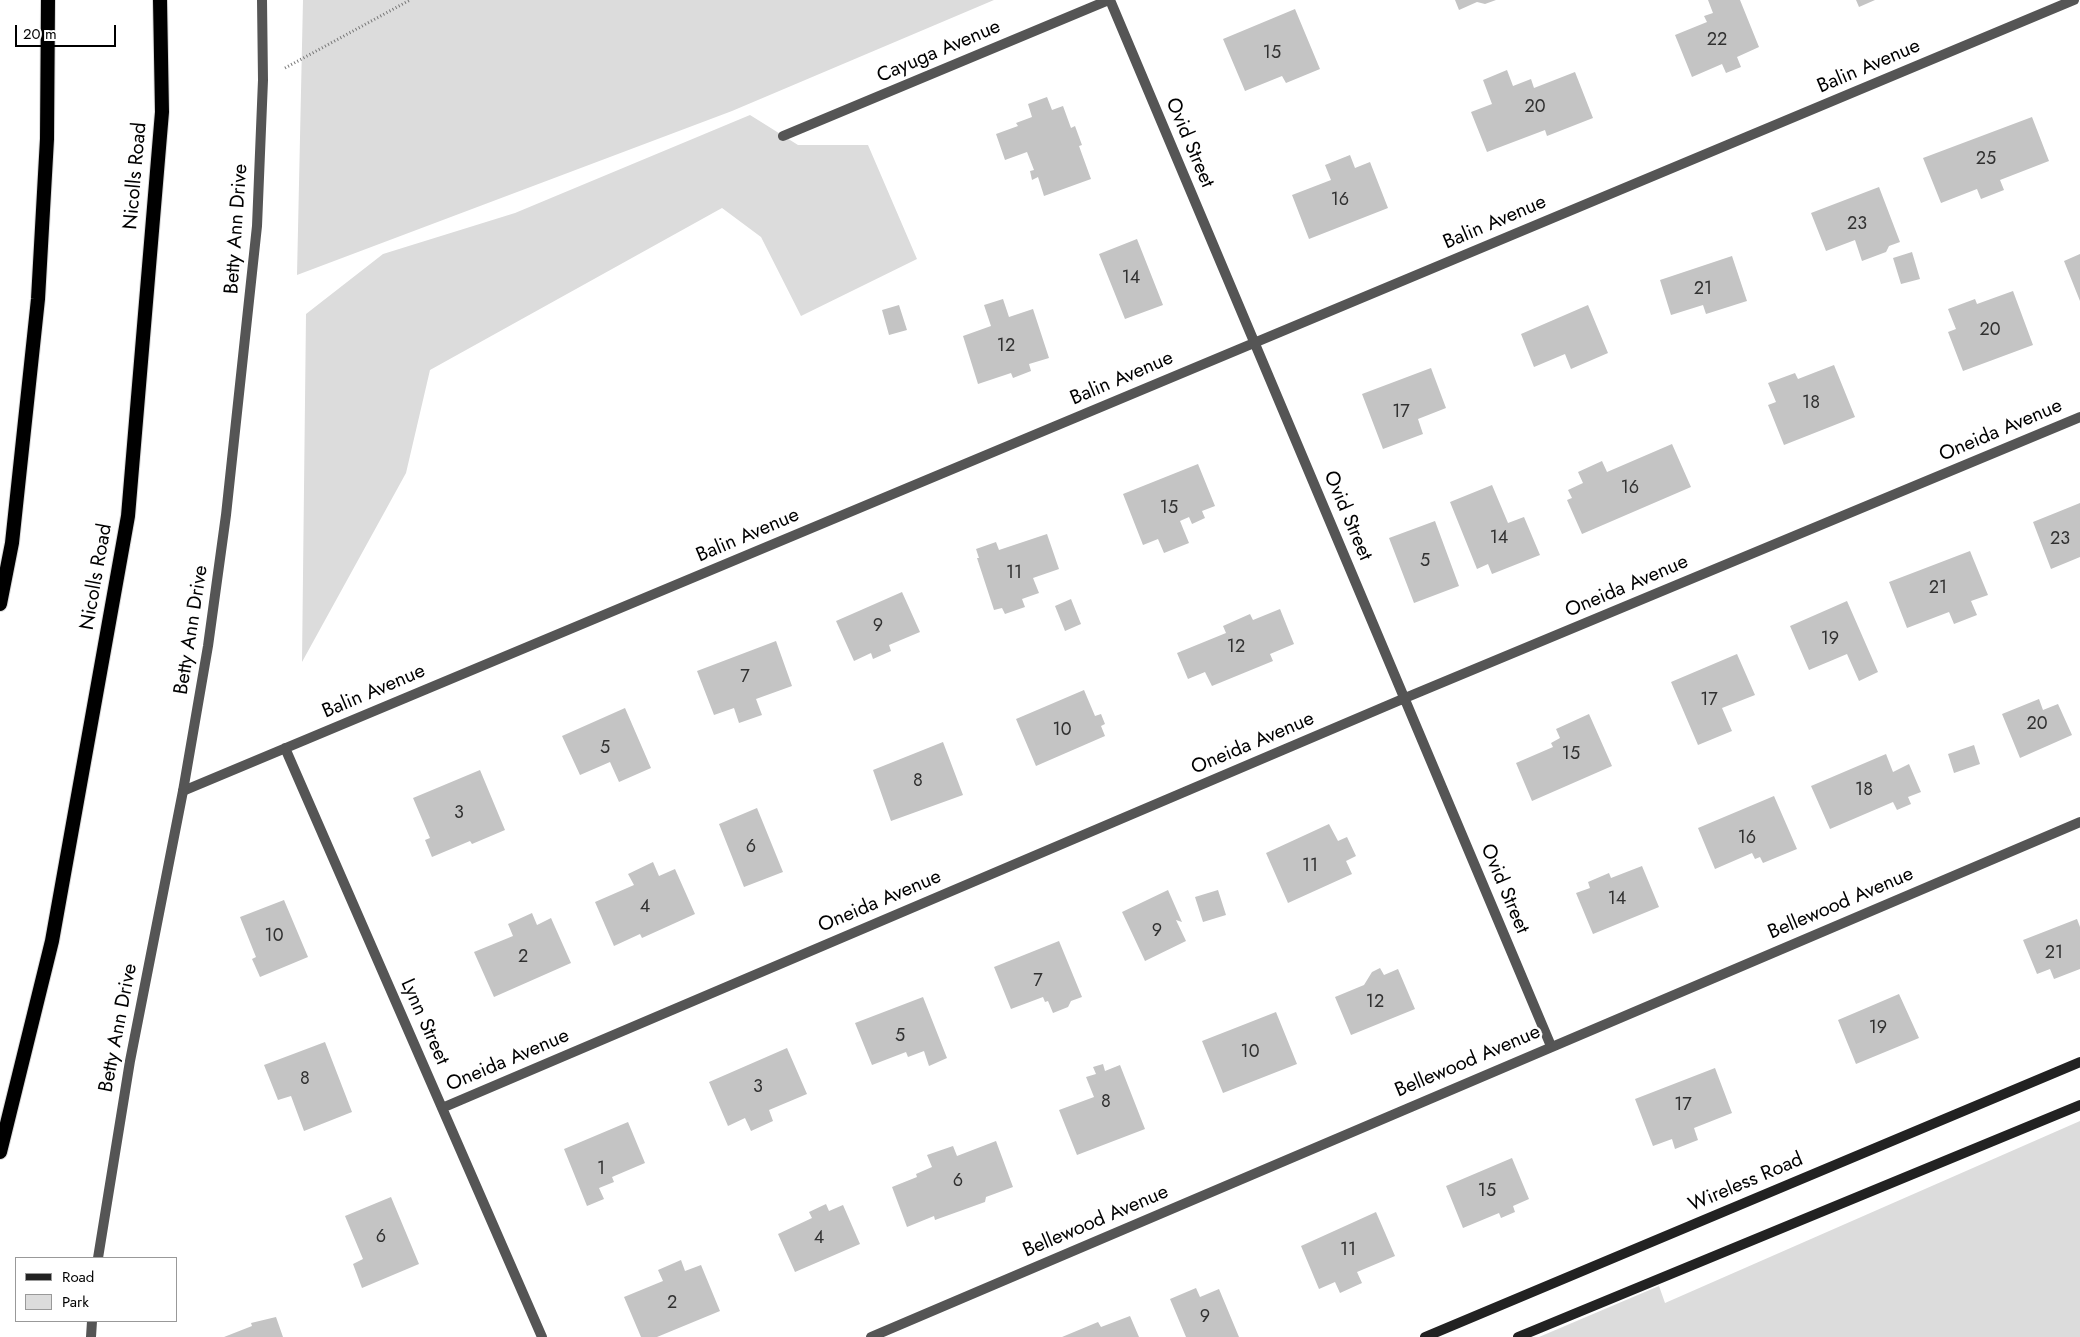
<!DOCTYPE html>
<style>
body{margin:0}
#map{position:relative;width:2080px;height:1337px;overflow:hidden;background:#fff;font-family:Jost,sans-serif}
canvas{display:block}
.legend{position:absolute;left:15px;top:1257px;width:162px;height:65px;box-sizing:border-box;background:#fff;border:1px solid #999;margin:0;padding:6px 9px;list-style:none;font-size:15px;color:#000}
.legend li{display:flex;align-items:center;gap:10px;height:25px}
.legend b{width:25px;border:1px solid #999}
.scale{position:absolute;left:15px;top:25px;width:101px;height:22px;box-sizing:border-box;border:2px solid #000;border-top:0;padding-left:6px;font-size:15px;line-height:18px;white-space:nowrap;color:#000;-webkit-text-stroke:4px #fff;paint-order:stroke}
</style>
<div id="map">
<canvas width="2080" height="1337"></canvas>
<ul class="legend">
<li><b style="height:6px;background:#222"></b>Road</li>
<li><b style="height:14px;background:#dcdcdc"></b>Park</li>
</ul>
<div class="scale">20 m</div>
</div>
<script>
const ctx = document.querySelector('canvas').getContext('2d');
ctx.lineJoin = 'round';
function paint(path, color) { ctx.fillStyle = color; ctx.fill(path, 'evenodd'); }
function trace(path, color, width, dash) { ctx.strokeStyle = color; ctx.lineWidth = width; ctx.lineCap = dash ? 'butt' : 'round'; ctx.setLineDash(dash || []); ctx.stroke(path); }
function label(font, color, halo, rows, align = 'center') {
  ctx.font = font + ' Jost,sans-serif'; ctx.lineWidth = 5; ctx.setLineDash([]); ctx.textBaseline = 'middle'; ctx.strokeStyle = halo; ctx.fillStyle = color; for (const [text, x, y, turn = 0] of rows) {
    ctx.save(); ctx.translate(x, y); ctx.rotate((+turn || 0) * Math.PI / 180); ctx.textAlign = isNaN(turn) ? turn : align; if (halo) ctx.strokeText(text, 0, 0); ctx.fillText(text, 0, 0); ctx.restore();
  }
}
paint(new Path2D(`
 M 303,0 L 994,0 L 732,111 L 297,275 Z
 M 750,115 L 798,145 L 868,145 L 917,259 L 801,316 L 761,237 L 722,208 L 430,370 L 406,473 L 302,662 L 306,314 L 383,254 L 515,213 Z
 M 2080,1121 L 2080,1337 L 1539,1337 L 1659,1286 L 1665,1303 Z`), '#dcdcdc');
paint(new Path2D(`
 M 1455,0 L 1496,0 L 1485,4 L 1477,2 L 1459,10 Z
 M 1708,0 L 1740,0 L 1759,47 L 1737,57 L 1741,67 L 1726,73 L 1722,64 L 1692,77 L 1675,35 L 1707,22 L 1704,16 L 1713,13 Z
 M 1856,0 L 1875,0 L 1859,7 Z
 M 1295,9 L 1320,69 L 1286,83 L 1282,76 L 1245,91 L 1223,39 Z
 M 1507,70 L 1513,86 L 1531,79 L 1534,88 L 1575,72 L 1593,118 L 1547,136 L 1545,130 L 1487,152 L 1471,112 L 1492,104 L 1483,80 Z
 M 1047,97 L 1052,110 L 1063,106 L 1071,128 L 1075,126 L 1082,145 L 1079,146 L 1091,179 L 1044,196 L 1038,177 L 1032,180 L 1030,171 L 1034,170 L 1027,152 L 1005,160 L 996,134 L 1018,126 L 1016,123 L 1032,117 L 1028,104 Z
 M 2032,117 L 2049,161 L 2000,180 L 2004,190 L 1981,199 L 1977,189 L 1941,203 L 1923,158 Z
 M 1350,155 L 1355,168 L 1370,162 L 1388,208 L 1309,239 L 1292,195 L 1331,180 L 1325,165 Z
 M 1879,187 L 1900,242 L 1889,246 L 1886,252 L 1862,261 L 1855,240 L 1826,251 L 1811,213 Z
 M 1137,239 L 1163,305 L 1125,319 L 1099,254 Z
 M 1912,252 L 1920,279 L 1901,284 L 1893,258 Z
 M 2080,254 L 2080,301 L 2064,261 Z
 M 1732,256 L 1747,301 L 1706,314 L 1703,305 L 1671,315 L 1660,280 Z
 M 2013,291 L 2033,345 L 1963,371 L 1948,332 L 1956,329 L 1948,309 L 1975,299 L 1977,304 Z
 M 1003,299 L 1009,317 L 1033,309 L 1049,358 L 1029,364 L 1031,371 L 1013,378 L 1011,373 L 978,384 L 963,336 L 991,326 L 984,305 Z
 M 899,305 L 907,330 L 889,335 L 882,310 Z
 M 1588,305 L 1608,353 L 1571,369 L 1565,354 L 1534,367 L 1521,334 Z
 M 1834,365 L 1855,417 L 1784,445 L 1768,405 L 1776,402 L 1768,383 L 1795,373 L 1798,379 Z
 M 1431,368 L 1446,408 L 1418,419 L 1423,434 L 1383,449 L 1362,394 Z
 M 1672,444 L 1691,487 L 1582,534 L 1567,500 L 1572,498 L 1568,490 L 1583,483 L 1578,472 L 1602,461 L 1607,472 Z
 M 1198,464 L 1215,506 L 1202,511 L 1205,518 L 1192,524 L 1189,517 L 1180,521 L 1189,543 L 1164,553 L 1158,539 L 1143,545 L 1123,494 Z
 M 1492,485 L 1508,523 L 1524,517 L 1540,555 L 1492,574 L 1488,564 L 1477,569 L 1450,502 Z
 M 2080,503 L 2080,557 L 2051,569 L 2033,522 Z
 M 1435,521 L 1459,586 L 1414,603 L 1389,538 Z
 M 1047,534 L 1059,569 L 1033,578 L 1039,593 L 1022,599 L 1025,607 L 1005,614 L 1002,608 L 994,610 L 977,558 L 979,558 L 976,549 L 996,542 L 999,550 Z
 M 1970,551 L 1988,595 L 1971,601 L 1977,615 L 1954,624 L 1949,612 L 1907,628 L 1889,582 Z
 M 902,592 L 920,632 L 889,645 L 891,651 L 873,659 L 871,653 L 854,661 L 836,621 Z
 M 1071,599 L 1081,624 L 1065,631 L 1055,606 Z
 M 1847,601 L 1878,672 L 1859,681 L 1847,654 L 1809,670 L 1790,626 Z
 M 1280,609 L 1294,644 L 1270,654 L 1273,661 L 1212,686 L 1205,672 L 1188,679 L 1177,653 L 1226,633 L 1223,626 L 1250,614 L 1253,620 Z
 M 776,641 L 792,686 L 756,699 L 762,715 L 739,723 L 734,708 L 714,715 L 697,671 Z
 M 1737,654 L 1755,695 L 1722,708 L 1732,731 L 1698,745 L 1671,682 Z
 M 1084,690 L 1095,716 L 1101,714 L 1105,724 L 1101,726 L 1105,736 L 1036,766 L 1016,719 Z
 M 2039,699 L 2043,710 L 2058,704 L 2072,735 L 2020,758 L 2002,714 Z
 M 625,708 L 651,768 L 619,782 L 610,762 L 580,775 L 562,736 Z
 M 1589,714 L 1612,766 L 1532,801 L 1516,763 L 1553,747 L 1551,743 L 1560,738 L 1556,729 Z
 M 943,742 L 963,795 L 891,821 L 873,770 Z
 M 1974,745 L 1980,764 L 1954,773 L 1948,754 Z
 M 1886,754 L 1893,772 L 1909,764 L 1921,792 L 1908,797 L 1911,804 L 1897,810 L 1893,802 L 1830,829 L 1811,786 Z
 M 480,770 L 505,830 L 472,844 L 470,841 L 432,857 L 425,840 L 430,838 L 413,798 Z
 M 1774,796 L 1797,849 L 1763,863 L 1760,857 L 1755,859 L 1752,853 L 1715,869 L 1698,828 Z
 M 757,808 L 783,872 L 744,887 L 719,824 Z
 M 1329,824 L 1338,841 L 1347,837 L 1356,856 L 1346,861 L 1352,874 L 1288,903 L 1266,853 Z
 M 653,862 L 659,876 L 675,869 L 695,914 L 642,938 L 640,934 L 614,946 L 595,902 L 634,885 L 628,874 Z
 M 1642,866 L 1659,907 L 1593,934 L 1576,893 L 1590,888 L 1588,882 L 1609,873 L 1611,878 Z
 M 1168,890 L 1182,922 L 1176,920 L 1186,941 L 1145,961 L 1122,912 Z
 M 1218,890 L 1226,915 L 1203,922 L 1195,897 Z
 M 284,900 L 308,957 L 260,977 L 252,959 L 256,957 L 240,917 Z
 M 532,913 L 537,925 L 551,918 L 571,963 L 494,997 L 474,952 L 513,936 L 508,924 Z
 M 2077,919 L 2080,927 L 2080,969 L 2054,979 L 2050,969 L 2037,974 L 2023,940 Z
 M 1059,941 L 1082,997 L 1071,1001 L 1068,1007 L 1053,1013 L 1048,1001 L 1045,1002 L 1043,997 L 1011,1009 L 994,967 Z
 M 1380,968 L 1384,975 L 1398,969 L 1415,1009 L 1351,1035 L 1335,997 L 1364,985 L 1372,972 Z
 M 1899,994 L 1919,1038 L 1856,1064 L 1838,1020 Z
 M 923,997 L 947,1058 L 929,1066 L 924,1051 L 908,1057 L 906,1052 L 872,1065 L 855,1023 Z
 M 1276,1012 L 1297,1064 L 1223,1093 L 1202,1041 Z
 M 325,1042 L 352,1112 L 304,1131 L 291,1096 L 278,1100 L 264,1065 Z
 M 787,1048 L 807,1094 L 769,1110 L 773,1121 L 751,1131 L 745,1118 L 728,1126 L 709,1082 Z
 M 1103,1064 L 1105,1071 L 1120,1065 L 1145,1129 L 1077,1155 L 1059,1110 L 1094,1097 L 1086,1077 L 1096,1074 L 1093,1067 Z
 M 1715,1068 L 1732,1113 L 1694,1128 L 1698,1140 L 1675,1149 L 1672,1139 L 1653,1146 L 1635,1099 Z
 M 628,1122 L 645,1163 L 612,1177 L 614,1182 L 599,1188 L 604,1199 L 587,1206 L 564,1149 Z
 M 996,1141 L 1013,1187 L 986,1197 L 985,1202 L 935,1220 L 934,1216 L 907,1227 L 892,1187 L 917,1177 L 916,1174 L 932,1167 L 927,1155 L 953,1146 L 957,1156 Z
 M 1512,1158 L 1529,1199 L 1513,1206 L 1515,1212 L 1501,1218 L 1499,1213 L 1463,1228 L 1446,1186 Z
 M 391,1197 L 419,1264 L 362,1288 L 353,1264 L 363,1259 L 345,1216 Z
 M 826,1204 L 829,1211 L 843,1205 L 860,1244 L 795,1272 L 778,1234 L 812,1218 L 809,1212 Z
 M 1376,1212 L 1395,1256 L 1357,1272 L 1362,1283 L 1340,1293 L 1335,1282 L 1319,1289 L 1301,1246 Z
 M 681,1260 L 685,1271 L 701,1265 L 720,1311 L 657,1337 L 641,1337 L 624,1297 L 663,1281 L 658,1270 Z
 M 1196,1288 L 1200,1297 L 1219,1289 L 1239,1337 L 1186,1337 L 1170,1299 Z
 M 1130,1316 L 1139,1337 L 1062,1337 L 1098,1322 L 1101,1327 Z
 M 276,1317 L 283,1337 L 224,1337 L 252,1326 L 251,1323 Z`), '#c4c4c4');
const trunk = new Path2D(`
 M 0,604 L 12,543 L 38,299 L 47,139 L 48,0
 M 0,1152 L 52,941 L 128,516 L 162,112 L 160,0`);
trace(trunk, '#dbdbdb', 16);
trace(new Path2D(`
 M 285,68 L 410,0`), '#777', 3, [1, 2.5]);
trace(new Path2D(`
 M 1110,0 L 1551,1046
 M 783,136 L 1109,0
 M 285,748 L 542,1337
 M 183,791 L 2074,0
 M 442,1108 L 1405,698 L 2080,417
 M 871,1337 L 2080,822`), '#555', 10);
trace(new Path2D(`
 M 98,1258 L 130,1061 L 183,791 L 208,646 L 226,515 L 257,226 L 263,80 L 262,0
 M 91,1337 L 92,1321`), '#555', 10);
trace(new Path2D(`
 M 1425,1337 L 2080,1062
 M 1518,1337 L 2080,1105`), '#222', 10);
trace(trunk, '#000', 14);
label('18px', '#313131', null, [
 ["22",1717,41],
 ["15",1272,54],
 ["20",1535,108],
 ["25",1986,160],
 ["16",1340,201],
 ["23",1857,225],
 ["14",1131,279],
 ["21",1703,290],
 ["20",1990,331],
 ["12",1006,347],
 ["18",1811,404],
 ["17",1401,413],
 ["16",1630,489],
 ["15",1169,509],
 ["14",1499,539],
 ["23",2060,540],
 ["5",1425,562],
 ["11",1014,574],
 ["21",1938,589],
 ["9",878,627],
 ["19",1830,640],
 ["12",1236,648],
 ["7",745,678],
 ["17",1709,701],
 ["20",2037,725],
 ["10",1062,731],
 ["5",605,749],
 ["15",1571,755],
 ["8",918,782],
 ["18",1864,791],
 ["3",459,814],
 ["16",1747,839],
 ["6",751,848],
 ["11",1310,867],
 ["14",1617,900],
 ["4",645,908],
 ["9",1157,932],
 ["10",274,937],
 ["21",2054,954],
 ["2",523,958],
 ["7",1038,982],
 ["12",1375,1003],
 ["19",1878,1029],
 ["5",900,1037],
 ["10",1250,1053],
 ["8",305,1080],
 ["3",758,1088],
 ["8",1106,1103],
 ["17",1683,1106],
 ["1",601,1170],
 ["6",958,1182],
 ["15",1487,1192],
 ["6",381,1238],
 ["4",819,1239],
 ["11",1348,1251],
 ["2",672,1304],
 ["9",1205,1318]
]);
label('20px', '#000', '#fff', [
 ["Cayuga Avenue",939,52,-23],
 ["Balin Avenue",1869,67,-23],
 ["Ovid Street",1189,143,67],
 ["Nicolls Road",136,176,-85],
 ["Balin Avenue",1495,223,-23],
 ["Betty Ann Drive",237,229,-86],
 ["Balin Avenue",1122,379,-23],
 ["Oneida Avenue",2001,431,-23],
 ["Ovid Street",1347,516,67],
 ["Balin Avenue",748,536,-23],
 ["Nicolls Road",97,577,-80],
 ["Oneida Avenue",1627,587,-23],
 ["Betty Ann Drive",192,630,-81],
 ["Balin Avenue",374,692,-23],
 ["Oneida Avenue",1253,744,-23],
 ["Ovid Street",1504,889,67],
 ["Oneida Avenue",880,902,-23],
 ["Bellewood Avenue",1841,904,-23],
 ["Lynn Street",424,1022,66],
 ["Betty Ann Drive",119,1028,-79],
 ["Oneida Avenue",508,1061,-23],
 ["Bellewood Avenue",1468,1062,-23],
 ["Wireless Road",1746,1183,-23],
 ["Bellewood Avenue",1096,1222,-23]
]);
</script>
